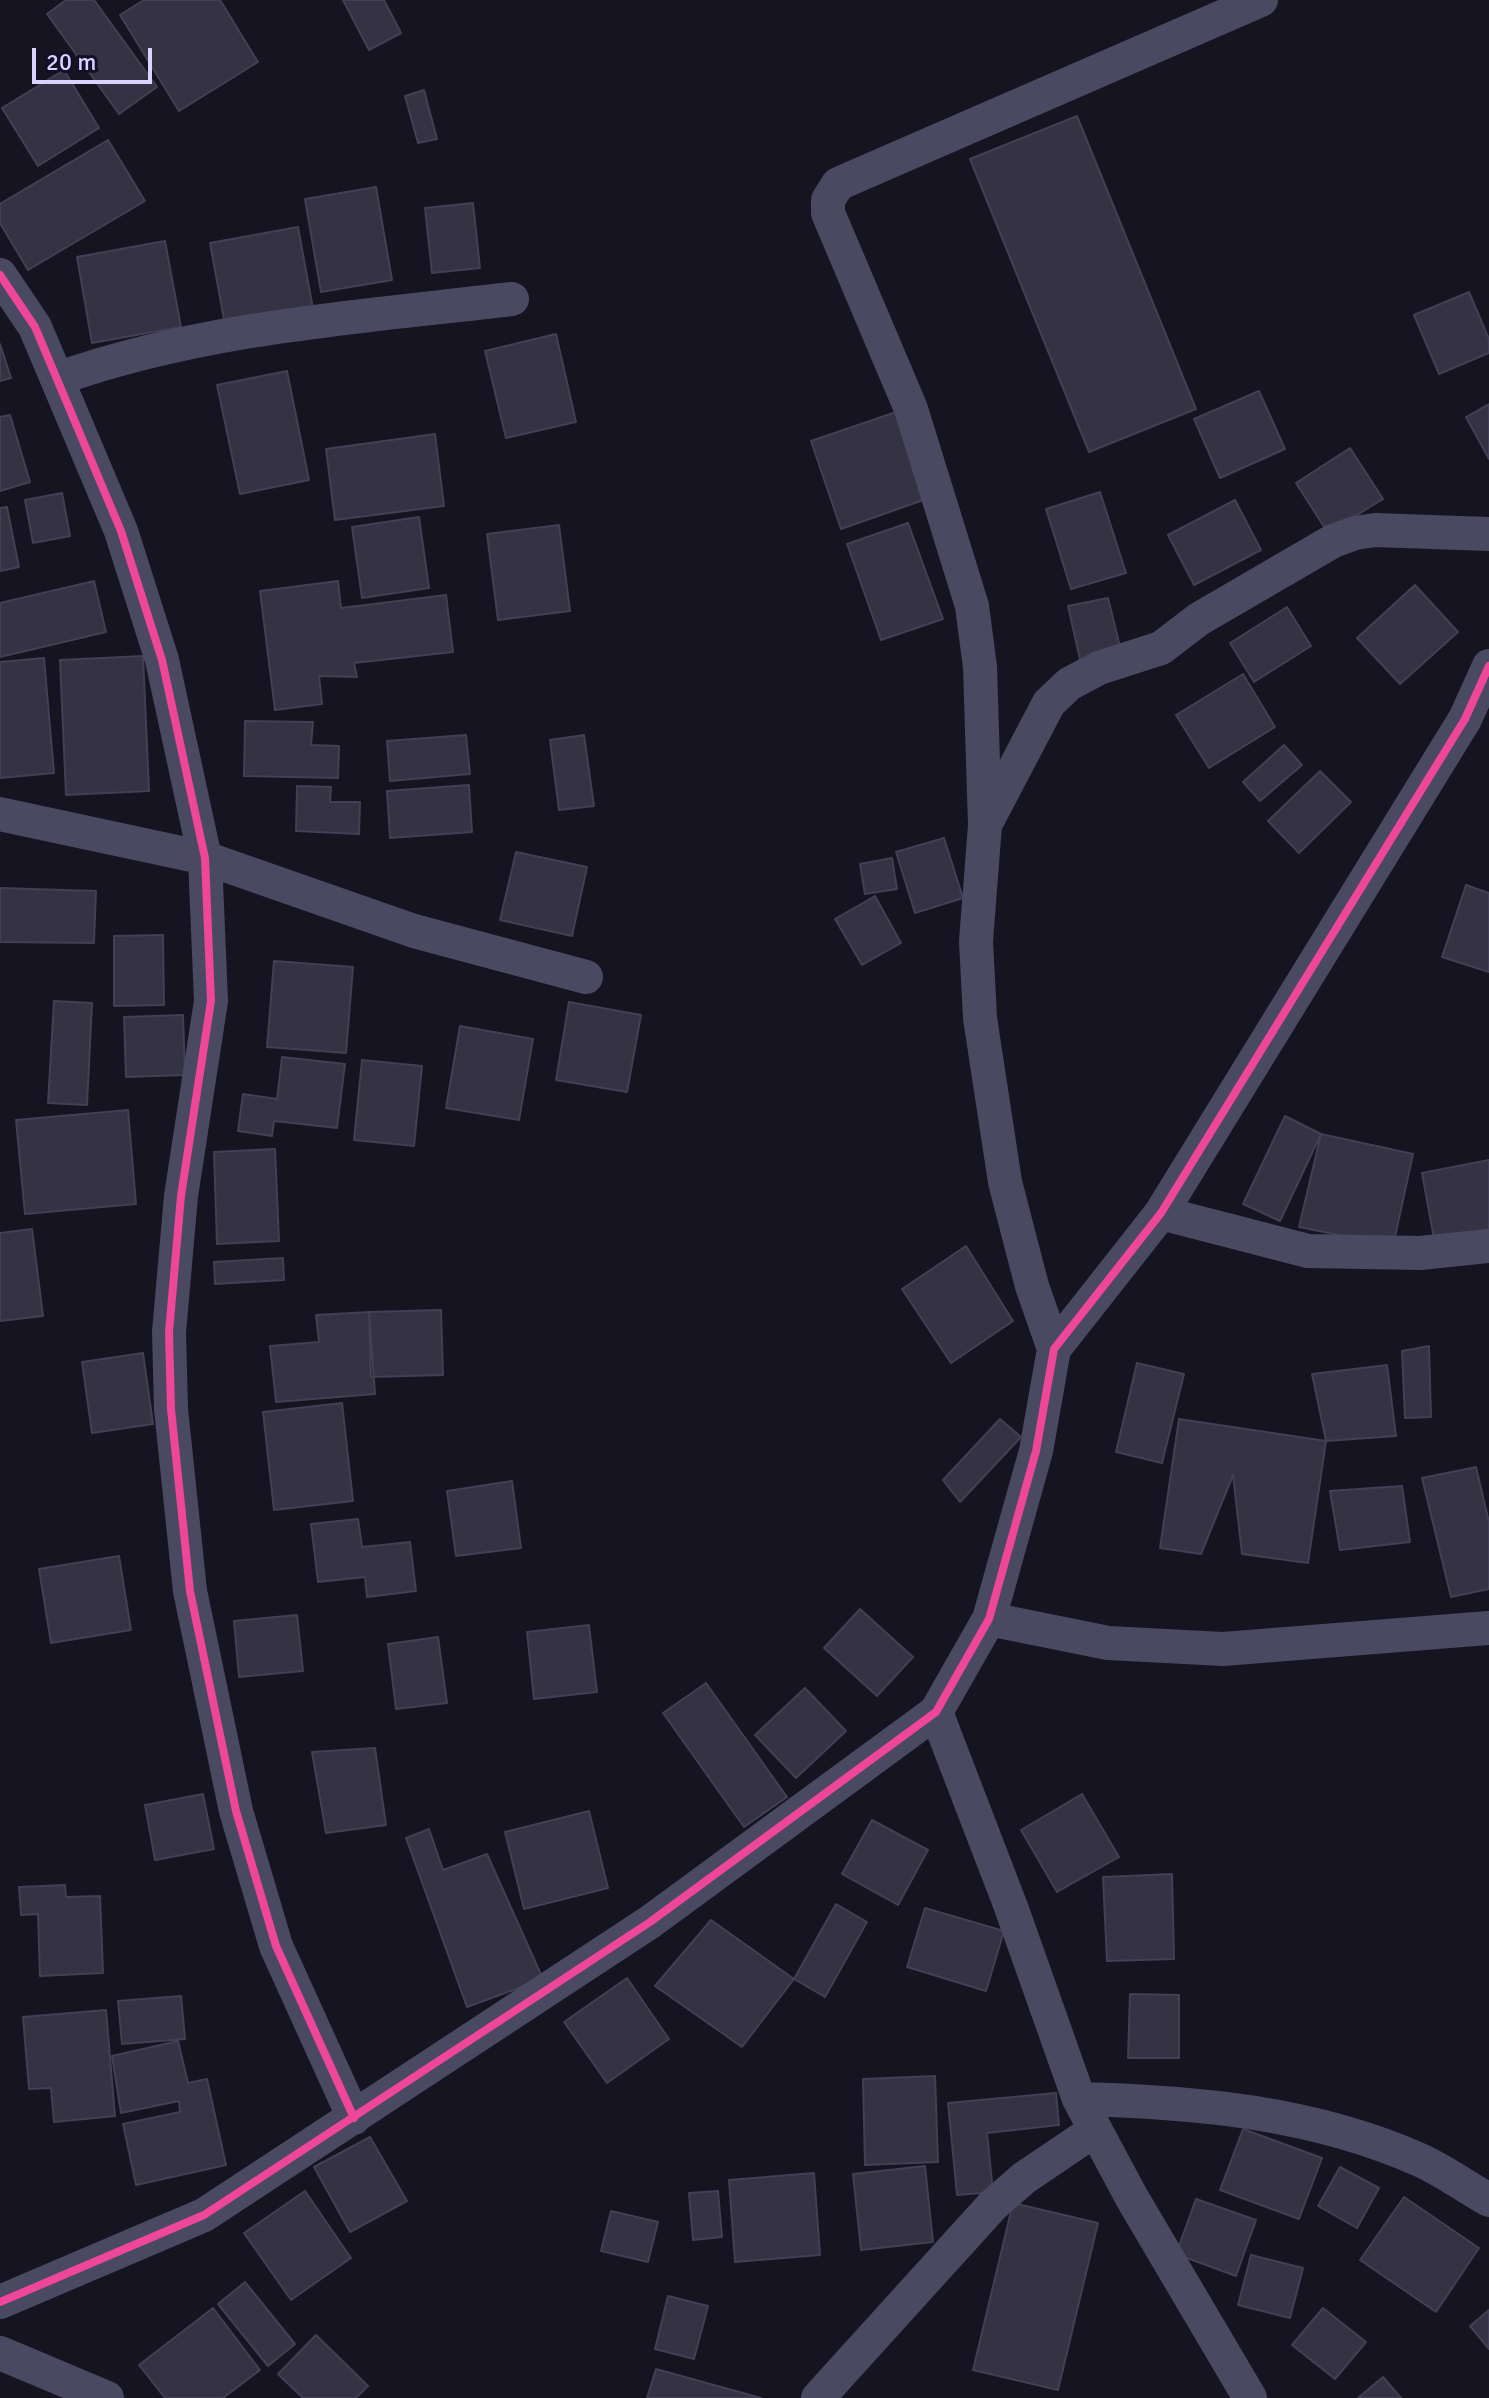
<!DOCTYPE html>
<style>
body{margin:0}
#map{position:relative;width:1489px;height:2398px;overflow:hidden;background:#161421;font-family:Signika,sans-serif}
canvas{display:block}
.scale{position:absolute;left:32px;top:48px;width:120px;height:36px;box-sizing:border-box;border:4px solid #d9d4ff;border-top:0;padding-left:10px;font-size:24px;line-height:28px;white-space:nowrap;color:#d9d4ff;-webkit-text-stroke:6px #130f26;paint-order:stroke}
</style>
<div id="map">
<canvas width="1489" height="2398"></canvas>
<div class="scale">20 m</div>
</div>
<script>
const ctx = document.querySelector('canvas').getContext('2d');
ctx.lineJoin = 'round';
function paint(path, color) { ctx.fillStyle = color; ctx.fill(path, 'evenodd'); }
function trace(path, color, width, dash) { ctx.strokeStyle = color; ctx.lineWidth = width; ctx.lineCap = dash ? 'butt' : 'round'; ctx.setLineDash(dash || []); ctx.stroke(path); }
const building = new Path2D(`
 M 66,0 L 94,0 L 157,87 L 119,114 L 47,14 Z
 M 144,0 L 220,0 L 258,62 L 179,111 L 120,15 Z
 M 343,0 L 384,0 L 401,33 L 369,50 Z
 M 64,70 L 99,128 L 38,166 L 2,108 Z
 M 424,90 L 437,139 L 418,143 L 405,96 Z
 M 1077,116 L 1196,409 L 1089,452 L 970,159 Z
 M 108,140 L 145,201 L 28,270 L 0,223 L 0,204 Z
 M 376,187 L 392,280 L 321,292 L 305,199 Z
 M 473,203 L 480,268 L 432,273 L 425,208 Z
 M 298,227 L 313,309 L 225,325 L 210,243 Z
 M 165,241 L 181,327 L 92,343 L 77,257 Z
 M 1469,292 L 1489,339 L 1489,353 L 1439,374 L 1414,315 Z
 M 556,334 L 576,422 L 506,438 L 485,351 Z
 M 0,344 L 11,378 L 0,381 Z
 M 287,371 L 309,480 L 240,494 L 217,385 Z
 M 1259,391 L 1285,449 L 1220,478 L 1194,419 Z
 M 1489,404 L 1489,459 L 1466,417 Z
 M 902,410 L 932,497 L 841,529 L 811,441 Z
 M 10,415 L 30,482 L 0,491 L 0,417 Z
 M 435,434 L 444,506 L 335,520 L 326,449 Z
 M 1350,448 L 1383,499 L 1328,533 L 1296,483 Z
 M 1100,492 L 1126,573 L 1071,589 L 1046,509 Z
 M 62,493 L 70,536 L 33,543 L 25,500 Z
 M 1235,500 L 1261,550 L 1194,585 L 1168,535 Z
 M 7,507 L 19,567 L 0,571 L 0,508 Z
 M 419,517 L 429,588 L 362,598 L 352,527 Z
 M 908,523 L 943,619 L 881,640 L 847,544 Z
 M 559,525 L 570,611 L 498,620 L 487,534 Z
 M 94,581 L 106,632 L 0,657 L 0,603 Z
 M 338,581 L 341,608 L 446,595 L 453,652 L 354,663 L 357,677 L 319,676 L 322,704 L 275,710 L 260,591 Z
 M 1415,585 L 1458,632 L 1400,684 L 1357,638 Z
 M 1108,598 L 1122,655 L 1081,664 L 1068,606 Z
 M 1287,607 L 1311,646 L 1254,682 L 1230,643 Z
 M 143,656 L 149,791 L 66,795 L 60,660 Z
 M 44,658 L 54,773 L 0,778 L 0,662 Z
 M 1243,674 L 1275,727 L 1209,768 L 1176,715 Z
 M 245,721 L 313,722 L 311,745 L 339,746 L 338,778 L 244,776 Z
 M 466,735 L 470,774 L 390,781 L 387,741 Z
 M 584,735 L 594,806 L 559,810 L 550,740 Z
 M 1284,745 L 1302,765 L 1260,801 L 1243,782 Z
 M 1320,771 L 1351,802 L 1299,853 L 1268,821 Z
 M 469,785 L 472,832 L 390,838 L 387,791 Z
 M 297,786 L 331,787 L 330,802 L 360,802 L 359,834 L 296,831 Z
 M 944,838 L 963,898 L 915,913 L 896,852 Z
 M 516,852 L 587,867 L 572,936 L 500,920 Z
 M 892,858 L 897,889 L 865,894 L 860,864 Z
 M 1466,885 L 1489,893 L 1489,972 L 1442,957 Z
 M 0,888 L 96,891 L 94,943 L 0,942 Z
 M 875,896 L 901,943 L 862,965 L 835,919 Z
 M 163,935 L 164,1005 L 114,1006 L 114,936 Z
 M 274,961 L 353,967 L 346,1053 L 267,1047 Z
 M 54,1001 L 92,1003 L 87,1105 L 48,1103 Z
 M 569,1002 L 641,1015 L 627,1092 L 556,1080 Z
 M 183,1015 L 185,1075 L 126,1077 L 124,1017 Z
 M 460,1026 L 533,1039 L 519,1120 L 446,1108 Z
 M 282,1057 L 345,1064 L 337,1128 L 274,1121 L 272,1136 L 238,1131 L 243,1094 L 277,1099 Z
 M 362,1060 L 422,1066 L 414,1146 L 354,1140 Z
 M 128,1110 L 136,1204 L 25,1214 L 16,1120 Z
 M 1285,1116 L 1321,1134 L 1280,1221 L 1243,1204 Z
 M 1321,1134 L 1413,1154 L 1393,1246 L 1299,1227 Z
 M 275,1149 L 279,1241 L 217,1244 L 214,1152 Z
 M 1489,1160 L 1489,1234 L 1435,1244 L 1422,1173 Z
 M 32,1229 L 43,1316 L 0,1321 L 0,1233 Z
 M 966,1246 L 1013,1321 L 951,1363 L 902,1289 Z
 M 283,1258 L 284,1280 L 215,1284 L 214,1262 Z
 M 441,1310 L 443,1375 L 371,1377 L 369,1312 Z
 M 369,1312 L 375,1394 L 276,1402 L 270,1346 L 319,1342 L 316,1315 Z
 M 1429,1346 L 1431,1417 L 1405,1418 L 1402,1351 Z
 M 143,1353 L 153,1424 L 92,1433 L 82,1362 Z
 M 1137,1363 L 1184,1374 L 1162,1463 L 1116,1452 Z
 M 1387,1365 L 1396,1436 L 1326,1441 L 1312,1374 Z
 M 342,1403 L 353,1501 L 274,1510 L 263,1412 Z
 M 1000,1419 L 1021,1437 L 960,1502 L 943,1480 Z
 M 1179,1419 L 1326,1441 L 1308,1563 L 1242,1554 L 1233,1475 L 1201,1554 L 1160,1548 Z
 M 1476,1467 L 1489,1522 L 1489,1589 L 1451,1597 L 1422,1478 Z
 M 512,1481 L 521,1548 L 456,1556 L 447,1491 Z
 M 1402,1486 L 1410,1542 L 1340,1550 L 1330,1491 Z
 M 358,1519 L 362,1547 L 410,1542 L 416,1591 L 367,1597 L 365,1577 L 318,1582 L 311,1524 Z
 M 119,1556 L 131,1630 L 51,1643 L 39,1569 Z
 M 860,1609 L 913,1657 L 877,1696 L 824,1648 Z
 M 297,1615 L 303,1671 L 239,1677 L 234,1621 Z
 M 589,1625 L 597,1692 L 534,1699 L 527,1632 Z
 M 438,1637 L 447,1703 L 396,1709 L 388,1644 Z
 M 706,1683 L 787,1797 L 744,1827 L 663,1713 Z
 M 805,1688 L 846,1731 L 796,1778 L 755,1735 Z
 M 375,1748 L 386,1825 L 326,1833 L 312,1752 Z
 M 203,1794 L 214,1849 L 155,1860 L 145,1805 Z
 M 1082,1794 L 1119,1857 L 1057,1892 L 1021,1830 Z
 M 589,1811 L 608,1888 L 524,1909 L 505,1832 Z
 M 872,1820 L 928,1850 L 898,1905 L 842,1874 Z
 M 429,1829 L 443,1870 L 487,1854 L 543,1979 L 467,2007 L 406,1838 Z
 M 1172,1874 L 1174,1959 L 1107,1961 L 1103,1877 Z
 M 65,1885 L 66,1897 L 100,1896 L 103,1973 L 40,1976 L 38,1914 L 21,1915 L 19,1887 Z
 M 836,1904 L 867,1922 L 825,1997 L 794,1979 Z
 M 925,1908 L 1004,1931 L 986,1991 L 907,1967 Z
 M 711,1920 L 794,1979 L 742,2047 L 655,1986 Z
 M 627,1978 L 669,2039 L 607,2083 L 564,2022 Z
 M 1130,1994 L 1179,1995 L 1179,2058 L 1128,2058 Z
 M 181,1996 L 185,2039 L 122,2044 L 118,2001 Z
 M 106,2010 L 115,2116 L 54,2122 L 51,2088 L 29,2089 L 23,2017 Z
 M 178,2041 L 188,2083 L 207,2079 L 226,2165 L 136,2185 L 123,2124 L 180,2112 L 179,2101 L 121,2113 L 112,2056 Z
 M 935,2076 L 938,2162 L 865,2165 L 863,2079 Z
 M 1056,2093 L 1059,2125 L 987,2133 L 993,2192 L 957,2195 L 948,2103 Z
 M 1243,2129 L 1322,2158 L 1299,2219 L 1220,2190 Z
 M 370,2137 L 407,2201 L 350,2232 L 314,2167 Z
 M 925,2166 L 933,2242 L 861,2250 L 853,2174 Z
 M 1340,2167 L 1379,2188 L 1357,2228 L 1318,2206 Z
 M 814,2173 L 820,2255 L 735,2262 L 729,2180 Z
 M 305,2191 L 351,2258 L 291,2300 L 244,2233 Z
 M 718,2191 L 722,2237 L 693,2240 L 689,2193 Z
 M 1404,2197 L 1479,2248 L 1436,2312 L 1360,2260 Z
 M 1196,2199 L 1256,2220 L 1236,2276 L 1176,2254 Z
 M 1013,2203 L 1098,2223 L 1058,2390 L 973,2370 Z
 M 611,2211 L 658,2222 L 648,2262 L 601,2251 Z
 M 1251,2255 L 1303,2268 L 1290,2318 L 1238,2305 Z
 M 245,2282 L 295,2344 L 268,2366 L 218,2304 Z
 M 668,2296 L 708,2306 L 694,2359 L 655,2349 Z
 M 213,2308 L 260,2370 L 223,2398 L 165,2398 L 139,2365 Z
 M 1323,2308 L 1366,2342 L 1335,2379 L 1292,2345 Z
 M 1489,2310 L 1489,2349 L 1470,2326 Z
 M 316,2335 L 368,2386 L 356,2398 L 303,2398 L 278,2374 Z
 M 656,2369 L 761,2398 L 647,2398 Z
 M 1383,2377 L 1401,2398 L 1358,2398 Z`);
paint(building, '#343243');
trace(building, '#433f54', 2);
trace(new Path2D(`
 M 0,275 L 35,327 L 121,531 L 162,660 L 205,858 L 211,1001 L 181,1196 L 169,1332 L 171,1409 L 190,1591 L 236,1811 L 276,1946 L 354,2118
 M 57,379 C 203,327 359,317 512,299
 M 0,814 L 205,858 L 414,931 L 586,977
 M 987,821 L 1049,703 L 1069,684 L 1099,668 L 1161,648 L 1199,619 L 1333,541 L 1355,533 L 1375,530 L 1489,534
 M 1161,1213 L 1308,1251 L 1420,1253 L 1489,1246
 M 1054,1349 L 1032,1286 L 1005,1182 L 980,1018 L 976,941 L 985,825 L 980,667 L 972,606 L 911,409 L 828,213 L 828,200 L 838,184 L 1261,0
 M 989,1619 L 1108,1643 L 1223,1649 L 1489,1628
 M 936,1712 L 1011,1907 L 1079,2099 L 1132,2198 L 1250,2398
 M 1079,2099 C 1195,2102 1312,2112 1420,2160 C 1444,2171 1466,2187 1489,2200
 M 0,2302 L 204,2215 L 650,1922 L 936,1712 L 989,1619 L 1036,1451 L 1054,1349 L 1161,1213 L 1465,719 L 1489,666
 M 0,2353 L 107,2398
 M 818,2398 L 992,2206 L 1024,2178 L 1095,2130`), '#4a4962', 34);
trace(new Path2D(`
 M 0,275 L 35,327 L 121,531 L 162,660 L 205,858 L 211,1001 L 181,1196 L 169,1332 L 171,1409 L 190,1591 L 236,1811 L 276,1946 L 354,2118
 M 0,2302 L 204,2215 L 650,1922 L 936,1712 L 989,1619 L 1036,1451 L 1054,1349 L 1161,1213 L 1465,719 L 1489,666`), '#ed469a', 8);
</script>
